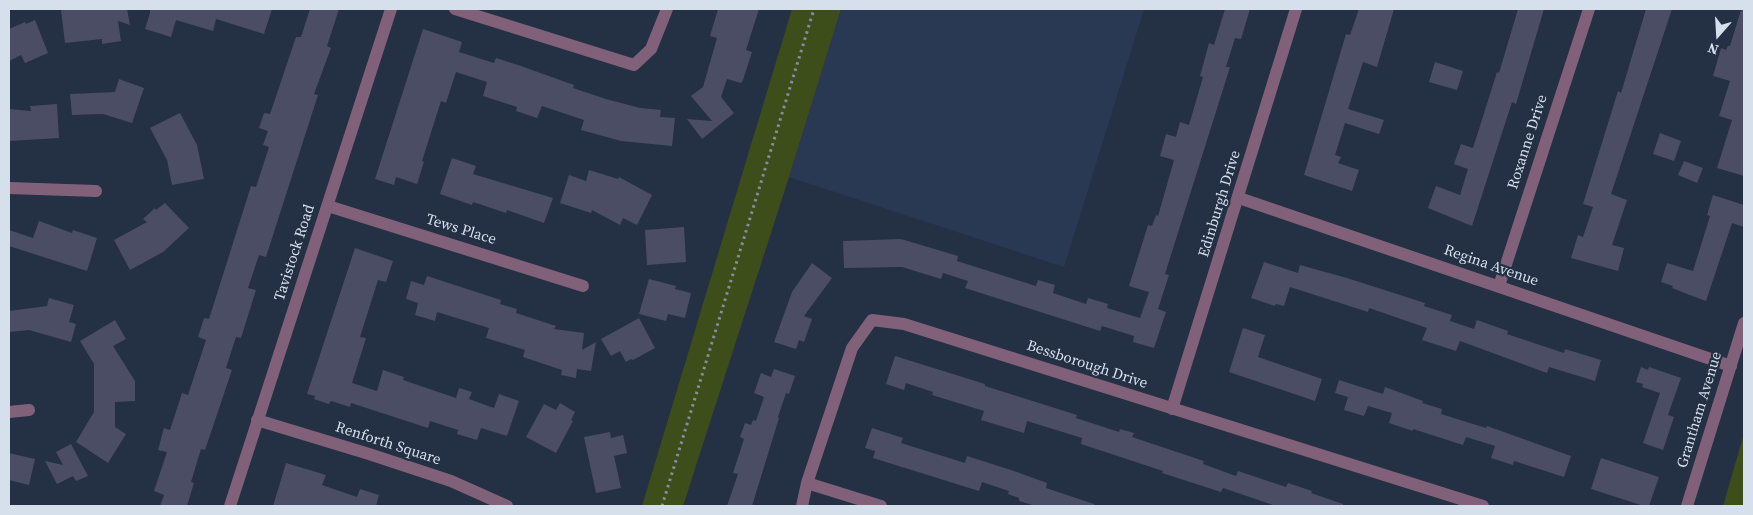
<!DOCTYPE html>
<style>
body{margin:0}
#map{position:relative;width:1753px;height:515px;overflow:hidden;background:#243044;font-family:"Source Serif 4",serif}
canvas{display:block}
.frame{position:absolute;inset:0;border:10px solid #d6dfec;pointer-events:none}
.north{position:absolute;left:1693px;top:10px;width:50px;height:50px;-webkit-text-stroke:4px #243044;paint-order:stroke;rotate:199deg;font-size:14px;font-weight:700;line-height:20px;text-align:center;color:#d6dfec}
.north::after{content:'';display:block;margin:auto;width:18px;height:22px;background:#d6dfec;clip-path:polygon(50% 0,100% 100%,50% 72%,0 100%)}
</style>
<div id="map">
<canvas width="1753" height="515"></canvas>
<div class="frame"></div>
<div class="north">N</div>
</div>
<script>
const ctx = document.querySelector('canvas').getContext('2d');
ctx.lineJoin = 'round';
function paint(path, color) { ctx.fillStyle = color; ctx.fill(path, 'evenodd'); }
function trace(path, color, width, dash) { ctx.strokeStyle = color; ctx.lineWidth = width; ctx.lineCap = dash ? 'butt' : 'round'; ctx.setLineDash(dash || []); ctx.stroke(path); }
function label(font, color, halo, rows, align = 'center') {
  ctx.font = font + ' "Source Serif 4",serif'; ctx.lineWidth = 4.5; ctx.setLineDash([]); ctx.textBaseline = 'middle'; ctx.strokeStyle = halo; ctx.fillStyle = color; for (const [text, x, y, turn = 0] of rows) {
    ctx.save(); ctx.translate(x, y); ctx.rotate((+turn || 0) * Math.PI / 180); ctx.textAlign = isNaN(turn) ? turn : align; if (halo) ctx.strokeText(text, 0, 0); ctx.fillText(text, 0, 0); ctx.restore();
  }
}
paint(new Path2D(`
 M 841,9 L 1144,9 L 1064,267 L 789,177 Z`), '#2a3953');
paint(new Path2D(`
 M 792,9 L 841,9 L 789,177 L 683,506 L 642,506 Z
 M 1744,434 L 1744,506 L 1723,506 Z`), '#3e4e1b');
paint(new Path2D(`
 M 72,9 L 127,9 L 130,25 L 118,21 L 121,41 L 102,44 L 102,39 L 65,43 L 61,10 Z
 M 150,9 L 272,9 L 264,34 L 216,19 L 213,31 L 176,20 L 171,37 L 145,29 L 150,13 Z
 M 310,9 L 339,9 L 327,46 L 331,48 L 314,94 L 318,95 L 266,257 L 259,255 L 248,288 L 256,290 L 241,338 L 236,337 L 226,368 L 232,370 L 205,450 L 201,449 L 191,482 L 194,483 L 187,506 L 160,506 L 164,495 L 154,491 L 167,452 L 158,450 L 164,428 L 170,430 L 182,393 L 188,395 L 206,340 L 198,337 L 204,318 L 209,319 L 251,186 L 256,187 L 269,147 L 263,145 L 268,131 L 259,128 L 264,113 L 270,114 L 296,37 L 301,37 Z
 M 718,9 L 759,9 L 746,50 L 752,52 L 743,80 L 741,83 L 727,79 L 721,97 L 734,113 L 702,139 L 687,119 L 712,121 L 691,96 L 703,87 L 717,38 L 710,36 Z
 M 1225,9 L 1250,9 L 1241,39 L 1235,38 L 1226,67 L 1230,67 L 1225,83 L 1165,274 L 1169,275 L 1158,309 L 1166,312 L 1154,348 L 1133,342 L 1134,336 L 1102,326 L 1100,331 L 965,288 L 968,281 L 943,273 L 941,279 L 902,267 L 844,268 L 843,241 L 901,239 L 958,256 L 957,261 L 1036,286 L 1038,280 L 1055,285 L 1053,293 L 1086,304 L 1088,298 L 1108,304 L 1107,308 L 1140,318 L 1149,292 L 1129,286 L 1148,225 L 1152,226 L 1156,215 L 1158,216 L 1174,160 L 1160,156 L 1166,134 L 1176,137 L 1180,122 L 1189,125 L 1203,77 L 1200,76 L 1209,43 L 1214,45 Z
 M 1359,9 L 1394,9 L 1377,67 L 1363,62 L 1348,109 L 1384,120 L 1379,134 L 1345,123 L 1335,155 L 1341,157 L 1338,163 L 1359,170 L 1352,191 L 1304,175 L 1346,34 L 1350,35 Z
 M 1518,9 L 1544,9 L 1516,104 L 1512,102 L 1472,226 L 1428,208 L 1436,186 L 1460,195 L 1468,169 L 1454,164 L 1461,144 L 1473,148 L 1497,72 L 1499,73 Z
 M 1646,9 L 1672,9 L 1611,194 L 1627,200 L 1612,245 L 1624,248 L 1618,271 L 1571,258 L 1578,235 L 1583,237 L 1593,207 L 1583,204 L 1618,91 L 1621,93 Z
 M 1741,10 L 1744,11 L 1744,176 L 1717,168 L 1732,120 L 1719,116 L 1730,81 L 1713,76 L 1721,48 L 1726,50 L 1728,46 L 1730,46 Z
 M 35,20 L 48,53 L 25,63 L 21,55 L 9,61 L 9,29 L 25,22 L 26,24 Z
 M 423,29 L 462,42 L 459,52 L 494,63 L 496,58 L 521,66 L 574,85 L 573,88 L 606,99 L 640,108 L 661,110 L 660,117 L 675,118 L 672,146 L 621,141 L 581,130 L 584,120 L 542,106 L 537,118 L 516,111 L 517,107 L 483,96 L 487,82 L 456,72 L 446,103 L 441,101 L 422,161 L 424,162 L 417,184 L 396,177 L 394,185 L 375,179 Z
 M 1435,62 L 1463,71 L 1457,90 L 1429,82 Z
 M 119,79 L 144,88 L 132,123 L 103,114 L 72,115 L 70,94 L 115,92 Z
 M 57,104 L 59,138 L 9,141 L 9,109 L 31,111 L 30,106 Z
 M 180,113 L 197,145 L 204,179 L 172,185 L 167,160 L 150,128 Z
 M 1660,133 L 1681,141 L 1674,161 L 1653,154 Z
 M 452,158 L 476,166 L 473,174 L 553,198 L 544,223 L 507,210 L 506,213 L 473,202 L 472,205 L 440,194 Z
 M 1684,161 L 1703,168 L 1697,183 L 1678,175 Z
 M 589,170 L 618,179 L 619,177 L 652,195 L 637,225 L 623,218 L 620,225 L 592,210 L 591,213 L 560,203 L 569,175 L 586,181 Z
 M 1713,195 L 1744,205 L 1744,227 L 1732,223 L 1706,301 L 1687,294 L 1672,288 L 1673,286 L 1661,282 L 1667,263 L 1693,271 L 1710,216 L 1707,215 Z
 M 165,203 L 189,228 L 163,252 L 130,270 L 114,240 L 147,222 L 143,219 L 155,208 L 156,210 Z
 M 39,221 L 72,233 L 73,230 L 97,238 L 87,271 L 9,246 L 9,230 L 33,238 Z
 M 684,227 L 686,262 L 647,265 L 645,230 Z
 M 355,248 L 393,261 L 386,282 L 378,280 L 360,337 L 366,338 L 352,383 L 377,391 L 383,370 L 404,377 L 403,380 L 456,398 L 459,388 L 472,392 L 469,399 L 494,408 L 499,394 L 519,401 L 507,436 L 481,428 L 477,440 L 457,434 L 458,430 L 430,421 L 428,428 L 351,403 L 350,407 L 331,401 L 329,404 L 314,399 L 315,396 L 307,394 Z
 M 1264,262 L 1298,273 L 1300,265 L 1347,278 L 1425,303 L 1424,306 L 1452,315 L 1450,321 L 1474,329 L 1477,320 L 1508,331 L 1507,334 L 1564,353 L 1565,349 L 1601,360 L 1595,381 L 1549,367 L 1547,373 L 1460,341 L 1456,351 L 1422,340 L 1427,328 L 1369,308 L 1368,312 L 1290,287 L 1284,306 L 1276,304 L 1275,306 L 1251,298 Z
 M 812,263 L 832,278 L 804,316 L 812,319 L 804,342 L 799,340 L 796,349 L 774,342 L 792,292 Z
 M 427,276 L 501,300 L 500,304 L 517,309 L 516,313 L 556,326 L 554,329 L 584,333 L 582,350 L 596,342 L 591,371 L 577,369 L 576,378 L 561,375 L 562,370 L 523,357 L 525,350 L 486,338 L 489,328 L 437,312 L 435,321 L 415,315 L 418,303 L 406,299 L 411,281 L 424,285 Z
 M 649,279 L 676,286 L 675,289 L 691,293 L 685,318 L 668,314 L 666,321 L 639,314 Z
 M 49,298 L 74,305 L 69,322 L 76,324 L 71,342 L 29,330 L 9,332 L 9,311 L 47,306 Z
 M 639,318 L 655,348 L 633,360 L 631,359 L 626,362 L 620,351 L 611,356 L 601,339 Z
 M 115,320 L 126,339 L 113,346 L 135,381 L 135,401 L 115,402 L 115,427 L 126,434 L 108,463 L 76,442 L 94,412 L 94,364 L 80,341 Z
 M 1243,328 L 1265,335 L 1258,357 L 1322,379 L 1315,401 L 1229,372 Z
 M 895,356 L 985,384 L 985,386 L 1077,415 L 1076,418 L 1119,432 L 1120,429 L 1134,433 L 1132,437 L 1204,461 L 1203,464 L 1236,476 L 1238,471 L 1286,487 L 1288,483 L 1312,491 L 1311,493 L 1343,504 L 1343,506 L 1276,506 L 1223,488 L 1221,492 L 1162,473 L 1163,471 L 1081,444 L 1082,438 L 1027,421 L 1024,433 L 981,420 L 984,411 L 932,395 L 933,392 L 906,383 L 904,390 L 886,384 Z
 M 1641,367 L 1648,370 L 1649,367 L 1681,378 L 1668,415 L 1674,417 L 1663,450 L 1643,443 L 1660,393 L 1642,387 L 1643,384 L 1636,382 Z
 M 774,369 L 795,376 L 789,394 L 786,393 L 778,417 L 779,418 L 752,506 L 727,506 L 738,474 L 733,473 L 744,439 L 740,437 L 745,423 L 751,425 L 753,420 L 756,421 L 764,397 L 754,393 L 761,373 L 771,377 Z
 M 1339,380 L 1383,394 L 1385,387 L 1423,401 L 1422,403 L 1442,409 L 1441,414 L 1486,428 L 1487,426 L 1571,456 L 1564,477 L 1514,461 L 1513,465 L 1491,458 L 1495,446 L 1466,437 L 1463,445 L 1413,429 L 1413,431 L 1389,423 L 1392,413 L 1368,406 L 1364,416 L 1344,410 L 1348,397 L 1335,393 Z
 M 560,403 L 575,412 L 571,420 L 573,421 L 556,453 L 526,437 L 544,404 L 556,410 Z
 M 872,428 L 903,438 L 901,443 L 965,463 L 967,456 L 1014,471 L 1047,483 L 1046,488 L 1094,504 L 1094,506 L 1036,506 L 1019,501 L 1019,498 L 1008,494 L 1009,491 L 982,482 L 979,491 L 873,458 L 875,451 L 865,448 Z
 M 610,432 L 611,438 L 623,435 L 627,453 L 614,456 L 621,488 L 596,493 L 584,437 Z
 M 71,444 L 88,476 L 76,481 L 73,476 L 57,484 L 45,461 L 63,465 L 56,452 Z
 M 9,453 L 35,459 L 29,485 L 9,480 Z
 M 1601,458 L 1659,477 L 1649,506 L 1644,506 L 1591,489 Z
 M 286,463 L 326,475 L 322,485 L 357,497 L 360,489 L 379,495 L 376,506 L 273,506 Z`), '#4b4d65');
trace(new Path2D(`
 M 662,506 L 814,9`), '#848e9f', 3, [2.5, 4]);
trace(new Path2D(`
 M 455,9 L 634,65 L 651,49 L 667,9
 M 9,188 L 96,191
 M 1239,198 L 1731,366
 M 328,206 L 583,286
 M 1499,286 L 1589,9
 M 1172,409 L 1296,9
 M 9,412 L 29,410
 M 257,420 L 369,454 L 451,481 L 507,506
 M 807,483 L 881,506
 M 230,506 L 391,9
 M 802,506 L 807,483 L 852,348 L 872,320 L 904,324 L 1483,506`), '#816179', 12);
trace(new Path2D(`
 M 1687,506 L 1744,323`), '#816179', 12);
label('15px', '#d6dfec', '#243044', [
 ["Roxanne Drive",1528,142,-72],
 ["Edinburgh Drive",1220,204,-73],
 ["Tews Place",461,230,17],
 ["Tavistock Road",295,253,-72],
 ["Regina Avenue",1491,266,19],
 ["Bessborough Drive",1087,365,18],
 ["Grantham Avenue",1700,410,-73],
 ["Renforth Square",388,444,18]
]);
</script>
